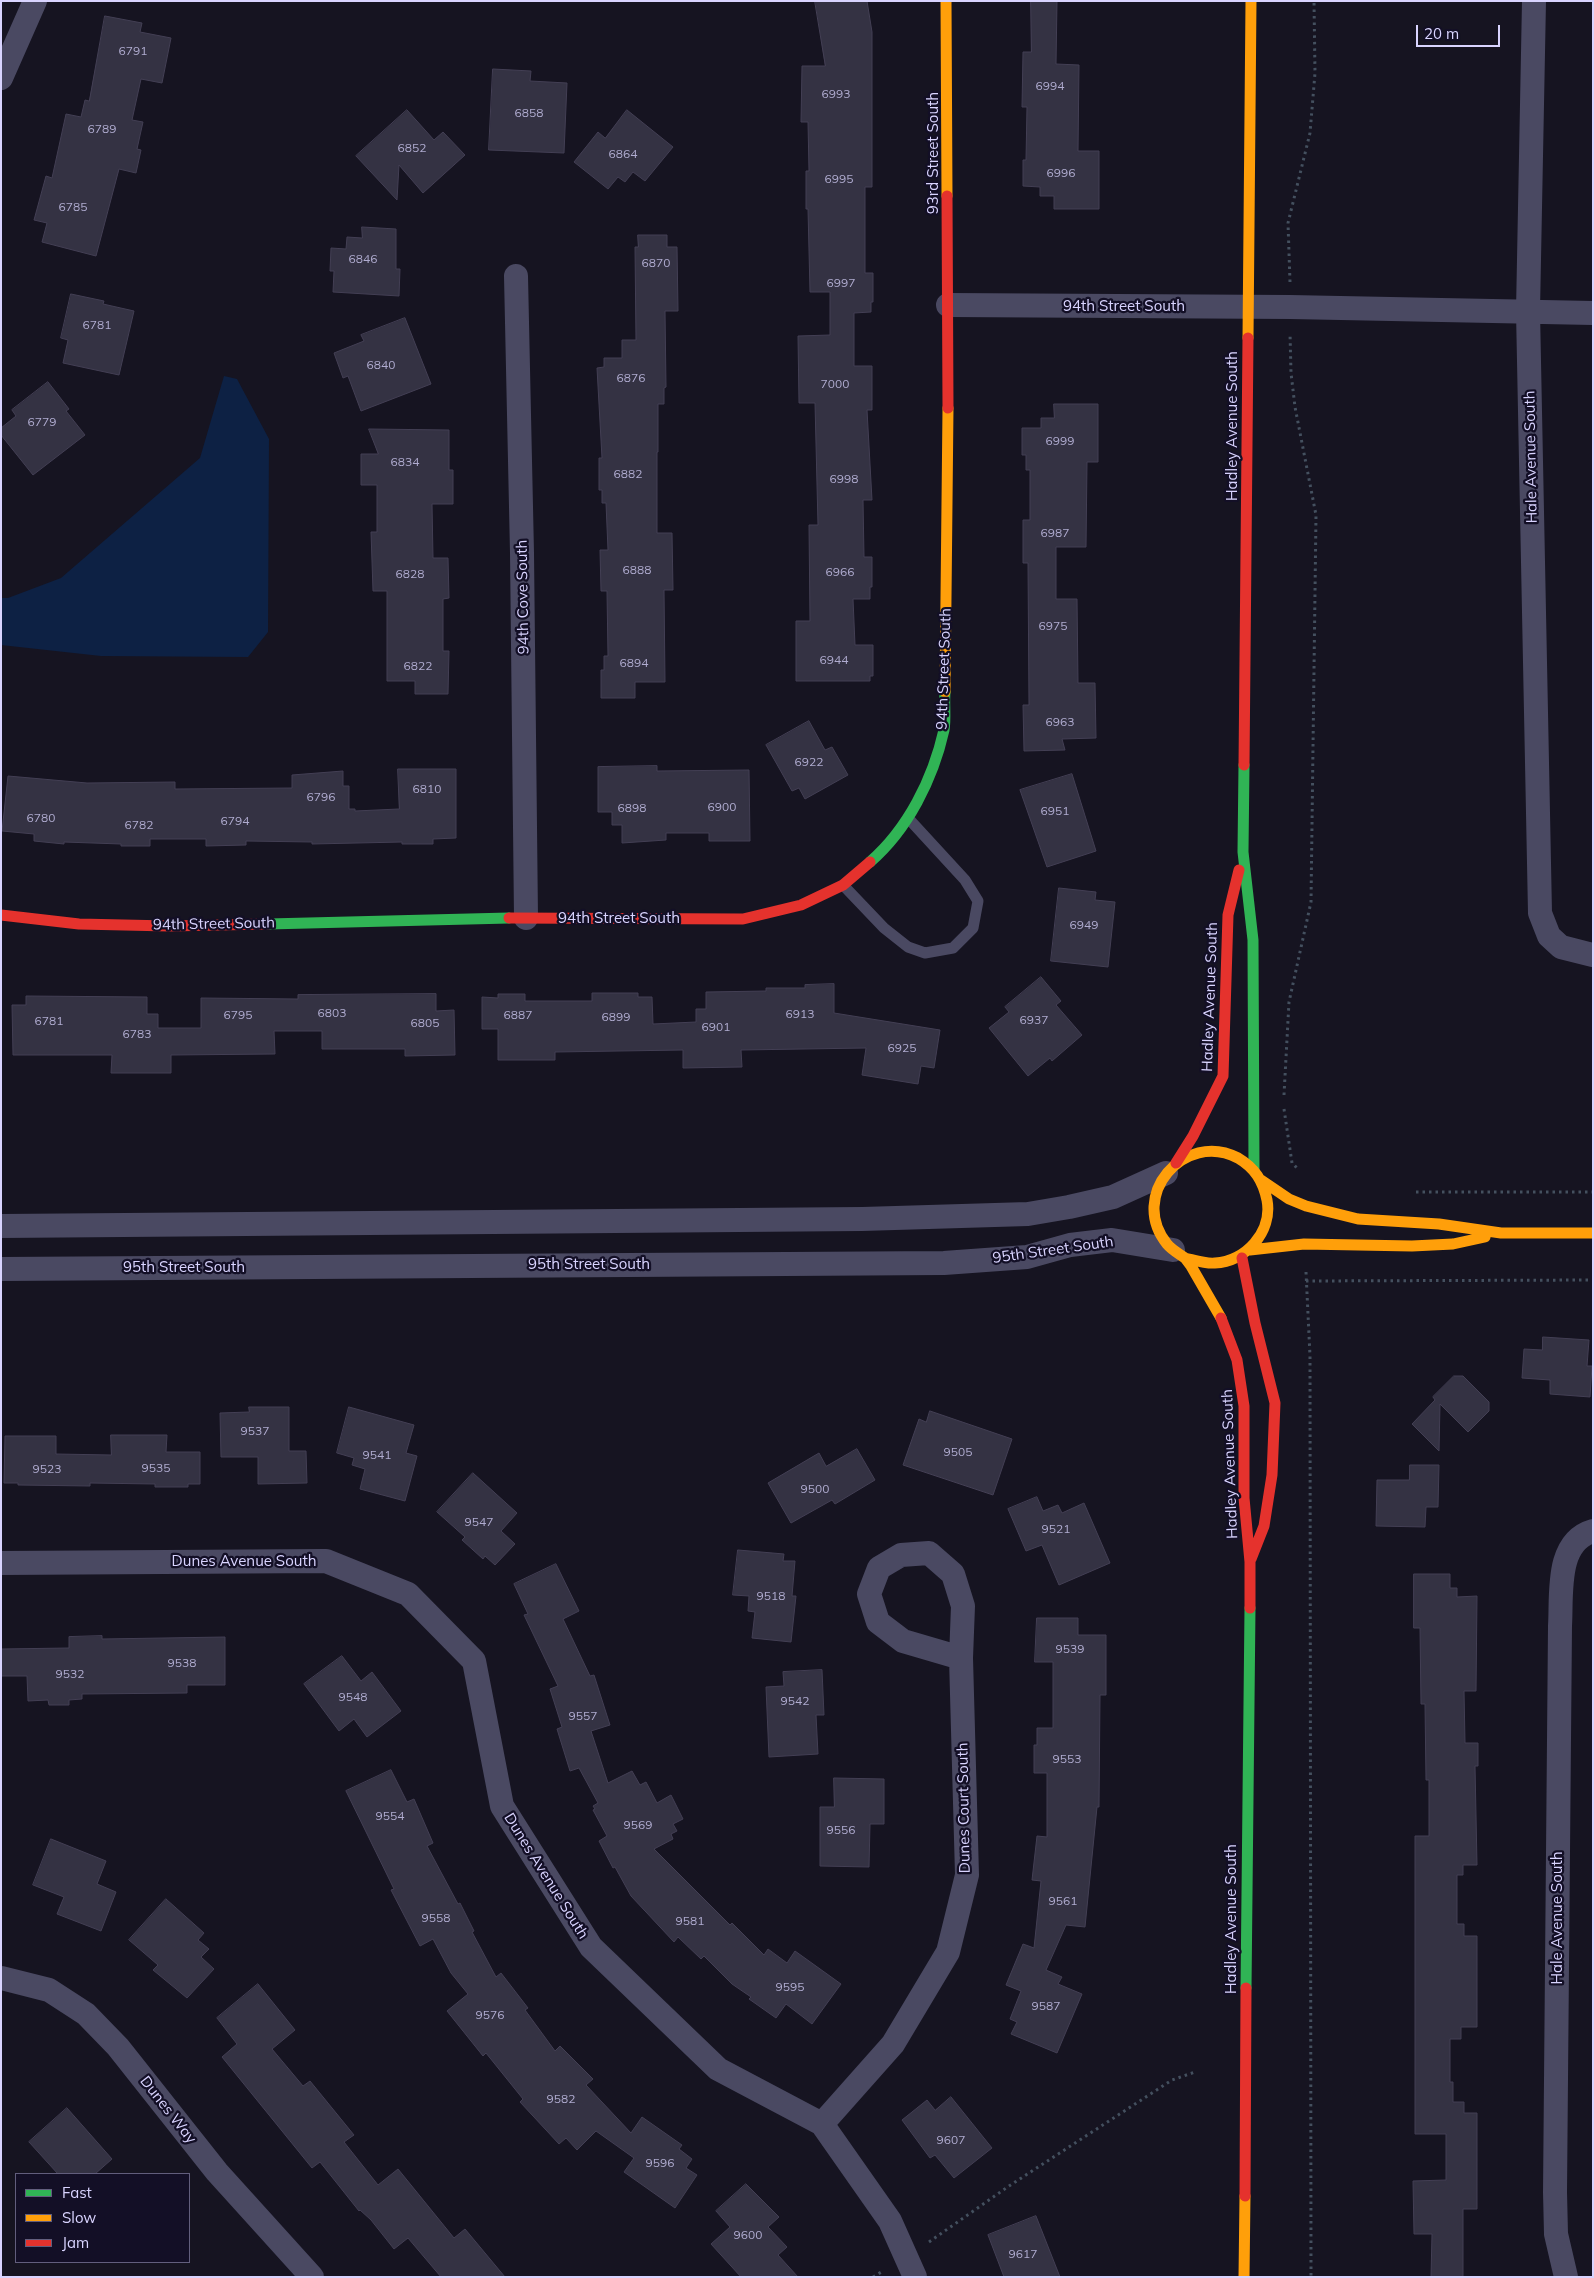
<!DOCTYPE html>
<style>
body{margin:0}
#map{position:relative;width:1594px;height:2278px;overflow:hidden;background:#161421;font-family:Mulish,sans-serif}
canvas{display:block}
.frame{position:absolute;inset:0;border:2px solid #d9d4ff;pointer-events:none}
.legend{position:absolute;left:15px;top:2173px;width:175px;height:90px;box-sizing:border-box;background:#130f26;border:1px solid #625e7d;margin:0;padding:6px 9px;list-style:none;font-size:15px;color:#d9d4ff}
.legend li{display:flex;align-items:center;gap:10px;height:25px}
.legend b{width:25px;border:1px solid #625e7d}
.scale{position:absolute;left:1416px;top:25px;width:84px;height:22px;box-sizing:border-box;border:2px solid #d9d4ff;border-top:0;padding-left:6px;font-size:15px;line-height:18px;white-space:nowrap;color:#d9d4ff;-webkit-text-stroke:4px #130f26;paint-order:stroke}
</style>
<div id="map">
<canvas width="1594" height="2278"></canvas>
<div class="frame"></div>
<ul class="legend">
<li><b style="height:6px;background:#30b455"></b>Fast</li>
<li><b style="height:6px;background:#ff9f0a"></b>Slow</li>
<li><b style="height:6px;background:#e5322d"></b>Jam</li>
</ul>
<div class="scale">20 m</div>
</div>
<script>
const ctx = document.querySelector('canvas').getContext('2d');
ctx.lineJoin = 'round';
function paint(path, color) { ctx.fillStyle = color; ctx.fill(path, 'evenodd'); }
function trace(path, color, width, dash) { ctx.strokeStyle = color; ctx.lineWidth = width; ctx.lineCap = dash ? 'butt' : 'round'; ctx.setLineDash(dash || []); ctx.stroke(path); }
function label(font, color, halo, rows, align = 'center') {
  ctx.font = font + ' Mulish,sans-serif'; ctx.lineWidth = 4.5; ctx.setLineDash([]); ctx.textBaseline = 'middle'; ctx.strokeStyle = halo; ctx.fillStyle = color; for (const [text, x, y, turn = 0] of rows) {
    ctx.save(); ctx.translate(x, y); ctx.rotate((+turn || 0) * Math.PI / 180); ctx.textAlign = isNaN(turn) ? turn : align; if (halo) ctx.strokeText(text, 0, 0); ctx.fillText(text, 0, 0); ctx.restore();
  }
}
paint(new Path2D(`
 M 224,376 L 237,379 L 269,439 L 268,632 L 248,657 L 101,656 L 1,645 L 1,598 L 8,598 L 61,578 L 200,458 Z`), '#0d2144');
const building = new Path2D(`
 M 815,1 L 867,1 L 872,32 L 872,187 L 865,187 L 865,273 L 873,273 L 873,302 L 871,302 L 871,312 L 854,313 L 854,366 L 872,366 L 872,410 L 867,410 L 872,500 L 863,500 L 864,557 L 872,557 L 872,587 L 870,587 L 870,599 L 853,599 L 855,645 L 873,645 L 873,676 L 870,676 L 870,681 L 796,681 L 796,621 L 810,621 L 809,525 L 818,525 L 815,403 L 799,403 L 798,336 L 830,335 L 830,292 L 810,292 L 808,209 L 806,209 L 806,171 L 809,171 L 808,122 L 801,122 L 802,66 L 825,66 Z
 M 1031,1 L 1057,1 L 1056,64 L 1079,65 L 1078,151 L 1099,151 L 1099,209 L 1054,209 L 1054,196 L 1040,196 L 1040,187 L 1023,186 L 1023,160 L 1026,160 L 1027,107 L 1022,107 L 1023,52 L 1031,52 Z
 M 105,16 L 142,23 L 140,32 L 171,38 L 162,83 L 141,79 L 132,120 L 143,122 L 137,149 L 141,150 L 136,173 L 119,169 L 96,256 L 42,242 L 47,223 L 34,220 L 46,176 L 52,178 L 66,114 L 81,117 L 85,100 L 89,101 Z
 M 493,69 L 531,71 L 530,81 L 567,83 L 564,153 L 489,150 Z
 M 407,110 L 434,140 L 443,132 L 465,155 L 423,193 L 399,165 L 397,200 L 356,156 Z
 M 627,110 L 673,147 L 645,181 L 633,172 L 625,182 L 618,177 L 608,189 L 574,162 L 598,132 L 605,138 Z
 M 362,227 L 396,229 L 396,269 L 400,269 L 399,296 L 333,292 L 334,271 L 330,271 L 331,248 L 346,249 L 347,237 L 362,238 Z
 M 638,235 L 667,235 L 667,247 L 677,247 L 678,311 L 665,311 L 666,387 L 664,388 L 664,404 L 658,404 L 658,452 L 657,452 L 657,533 L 672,533 L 673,590 L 664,590 L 665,682 L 635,682 L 635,698 L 601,698 L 601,670 L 604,670 L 604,656 L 608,656 L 607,591 L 601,591 L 600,550 L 608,550 L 606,503 L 602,503 L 602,490 L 599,490 L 599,458 L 602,458 L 597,368 L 604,367 L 604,358 L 622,358 L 622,340 L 636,340 L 635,247 L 638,247 Z
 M 71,294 L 104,301 L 103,304 L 134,311 L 119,375 L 63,363 L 68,340 L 61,338 Z
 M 405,318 L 431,384 L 361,411 L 348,376 L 343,378 L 334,353 L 364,341 L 361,335 Z
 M 48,382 L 69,409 L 66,411 L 85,435 L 33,475 L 1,435 L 1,428 L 16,416 L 12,410 Z
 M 1054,404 L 1098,404 L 1098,462 L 1087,462 L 1086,547 L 1056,547 L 1056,599 L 1077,599 L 1078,683 L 1095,683 L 1096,738 L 1062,739 L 1065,750 L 1024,751 L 1023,705 L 1029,705 L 1028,563 L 1023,563 L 1023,520 L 1030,520 L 1030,470 L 1026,470 L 1026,455 L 1022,455 L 1022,428 L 1041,428 L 1041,418 L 1054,418 Z
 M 369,429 L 449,430 L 449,470 L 453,470 L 453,504 L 432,504 L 433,558 L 448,558 L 449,598 L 443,599 L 443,651 L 449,651 L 448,694 L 415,694 L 415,681 L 387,681 L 387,591 L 373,591 L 371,532 L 377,532 L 377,485 L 361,485 L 361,454 L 378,454 Z
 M 809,721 L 825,750 L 832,747 L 848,775 L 805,799 L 799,788 L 792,791 L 766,745 Z
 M 657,766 L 657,771 L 749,770 L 750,841 L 709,841 L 709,833 L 666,833 L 666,840 L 622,843 L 622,825 L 612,825 L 612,812 L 598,812 L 598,767 Z
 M 398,769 L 456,769 L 456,838 L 433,839 L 433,844 L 402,844 L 402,842 L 312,844 L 312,842 L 246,841 L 246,845 L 206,846 L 206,839 L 150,839 L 150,846 L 121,846 L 121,844 L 64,842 L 64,844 L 34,841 L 34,834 L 2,831 L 8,776 L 87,783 L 175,782 L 175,789 L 292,788 L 292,775 L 343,771 L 343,786 L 349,786 L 349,809 L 355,809 L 355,811 L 399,809 Z
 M 1072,774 L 1096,851 L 1047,867 L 1020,790 Z
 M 1059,888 L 1096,892 L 1095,900 L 1115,902 L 1108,967 L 1051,961 Z
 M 1041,977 L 1061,1001 L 1056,1005 L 1082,1035 L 1052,1061 L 1050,1058 L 1028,1076 L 989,1028 L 1009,1012 L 1005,1007 Z
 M 834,984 L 834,1013 L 940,1030 L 934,1068 L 921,1066 L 918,1084 L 862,1075 L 866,1048 L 741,1050 L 742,1067 L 683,1068 L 683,1050 L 555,1052 L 555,1060 L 498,1060 L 498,1029 L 482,1029 L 482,997 L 498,998 L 498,994 L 525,994 L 525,1001 L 592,1001 L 592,993 L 638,993 L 638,997 L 652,997 L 653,1024 L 696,1022 L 696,1009 L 706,1009 L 706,992 L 766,991 L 766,988 L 805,988 L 805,985 Z
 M 436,994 L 436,1011 L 454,1010 L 455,1055 L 405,1056 L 405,1049 L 322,1049 L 322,1031 L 274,1031 L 275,1054 L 171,1055 L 171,1073 L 111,1073 L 112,1055 L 13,1055 L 12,1005 L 26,1005 L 26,996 L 147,997 L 147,1014 L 158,1014 L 158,1028 L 201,1028 L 201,998 L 298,999 L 298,995 Z
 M 1543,1337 L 1589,1340 L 1587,1366 L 1592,1366 L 1590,1397 L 1550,1394 L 1550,1380 L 1522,1378 L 1524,1349 L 1542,1350 Z
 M 1454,1376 L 1463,1376 L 1489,1402 L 1489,1411 L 1468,1432 L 1440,1404 L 1439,1451 L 1412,1424 L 1435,1400 L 1433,1397 Z
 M 249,1407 L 289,1407 L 289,1451 L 306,1451 L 307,1483 L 258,1484 L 258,1457 L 221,1457 L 220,1413 L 249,1412 Z
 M 349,1407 L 414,1425 L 406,1453 L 417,1456 L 405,1501 L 360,1489 L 365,1469 L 352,1465 L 354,1458 L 337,1453 Z
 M 930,1411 L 1012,1439 L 993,1495 L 903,1465 L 919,1419 L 926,1422 Z
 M 111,1435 L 167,1435 L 166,1452 L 200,1452 L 200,1484 L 188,1484 L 188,1487 L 155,1487 L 155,1484 L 90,1483 L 90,1486 L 18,1485 L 18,1483 L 4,1483 L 5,1436 L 56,1436 L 56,1454 L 111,1455 Z
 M 857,1449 L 875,1480 L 835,1504 L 832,1500 L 791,1523 L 768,1483 L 819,1453 L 826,1466 Z
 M 1410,1465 L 1439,1465 L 1438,1507 L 1426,1507 L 1425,1527 L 1376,1526 L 1377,1480 L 1409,1480 Z
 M 473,1473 L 517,1513 L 501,1531 L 515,1544 L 495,1565 L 485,1556 L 483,1559 L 462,1540 L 465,1537 L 437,1512 Z
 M 1037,1497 L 1043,1511 L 1058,1505 L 1062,1513 L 1084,1503 L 1110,1563 L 1059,1585 L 1042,1545 L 1026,1551 L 1008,1509 Z
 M 738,1550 L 784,1554 L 783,1561 L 795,1561 L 792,1596 L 796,1596 L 791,1642 L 752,1638 L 755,1612 L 748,1611 L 749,1596 L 733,1595 Z
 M 556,1564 L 579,1611 L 563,1619 L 590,1676 L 594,1675 L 610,1725 L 591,1731 L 608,1783 L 632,1771 L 640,1785 L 646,1782 L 657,1803 L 671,1795 L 683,1819 L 673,1824 L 677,1831 L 671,1834 L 673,1839 L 654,1849 L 730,1925 L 732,1923 L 764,1955 L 768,1949 L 787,1963 L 795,1951 L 841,1984 L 812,2024 L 786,2004 L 776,2018 L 749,1999 L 751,1997 L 732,1984 L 704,1956 L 701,1959 L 678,1937 L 674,1942 L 631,1896 L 615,1867 L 613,1868 L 599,1841 L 607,1836 L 593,1810 L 595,1809 L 593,1806 L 598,1803 L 579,1768 L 570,1771 L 557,1729 L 562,1727 L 550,1689 L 558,1686 L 524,1615 L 528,1614 L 514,1584 Z
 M 1414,1574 L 1450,1574 L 1450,1588 L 1457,1588 L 1457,1597 L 1477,1596 L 1476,1691 L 1464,1691 L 1465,1743 L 1478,1743 L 1478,1766 L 1475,1766 L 1477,1865 L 1463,1865 L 1463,1875 L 1457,1875 L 1457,1924 L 1464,1924 L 1464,1936 L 1477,1936 L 1477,2027 L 1461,2027 L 1461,2039 L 1450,2039 L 1450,2082 L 1453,2082 L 1453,2102 L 1464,2102 L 1464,2113 L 1477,2113 L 1477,2209 L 1463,2209 L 1463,2277 L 1431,2277 L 1432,2234 L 1414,2234 L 1413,2181 L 1446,2180 L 1446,2134 L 1415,2134 L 1415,1836 L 1429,1836 L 1429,1780 L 1426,1780 L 1425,1704 L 1421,1704 L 1420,1628 L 1414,1628 Z
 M 1037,1618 L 1078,1618 L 1078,1635 L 1106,1635 L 1106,1695 L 1100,1695 L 1099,1807 L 1097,1807 L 1085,1927 L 1066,1925 L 1046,1970 L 1062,1977 L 1058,1984 L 1082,1994 L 1057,2053 L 1011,2034 L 1017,2022 L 1010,2019 L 1021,1991 L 1006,1985 L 1023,1944 L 1034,1948 L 1041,1881 L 1032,1880 L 1037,1836 L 1047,1837 L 1047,1773 L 1034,1773 L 1034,1745 L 1037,1745 L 1037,1728 L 1053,1728 L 1053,1662 L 1035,1662 Z
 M 102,1636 L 102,1639 L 225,1637 L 225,1685 L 187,1685 L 187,1693 L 82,1694 L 82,1699 L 69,1700 L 69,1705 L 49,1705 L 48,1700 L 28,1701 L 27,1676 L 1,1676 L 1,1649 L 69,1648 L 69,1637 Z
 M 342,1656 L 361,1681 L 372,1672 L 401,1711 L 367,1737 L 354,1719 L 339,1731 L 304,1684 Z
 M 822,1670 L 824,1715 L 816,1715 L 818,1754 L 769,1757 L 766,1687 L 784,1686 L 783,1672 Z
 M 391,1770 L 407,1802 L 414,1799 L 433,1843 L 427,1846 L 458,1904 L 460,1903 L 474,1931 L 472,1932 L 496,1977 L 501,1973 L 528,2008 L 525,2010 L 555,2051 L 560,2046 L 593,2079 L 586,2085 L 631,2133 L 642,2117 L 682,2145 L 679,2149 L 692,2159 L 686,2168 L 697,2175 L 675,2208 L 624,2172 L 634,2158 L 596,2131 L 577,2150 L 566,2138 L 559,2144 L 520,2102 L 523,2099 L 486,2053 L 483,2056 L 447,2011 L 468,1994 L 451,1973 L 433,1939 L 420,1946 L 391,1890 L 394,1889 L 346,1791 Z
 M 834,1778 L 884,1779 L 884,1824 L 870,1824 L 869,1867 L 820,1866 L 820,1807 L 834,1807 Z
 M 51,1839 L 106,1861 L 97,1884 L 116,1892 L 101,1931 L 57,1914 L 64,1897 L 33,1885 Z
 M 166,1899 L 204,1933 L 198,1940 L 209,1949 L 201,1957 L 214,1969 L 187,1998 L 153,1970 L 158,1965 L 129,1940 Z
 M 258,1984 L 295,2030 L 272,2049 L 303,2086 L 310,2081 L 354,2135 L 344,2142 L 378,2185 L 398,2169 L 454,2238 L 465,2229 L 505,2277 L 441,2277 L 408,2238 L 394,2249 L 371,2220 L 360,2210 L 359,2211 L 320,2162 L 312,2168 L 222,2057 L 237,2044 L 217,2018 Z
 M 951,2097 L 992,2148 L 954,2178 L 935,2155 L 930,2158 L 902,2120 L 927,2100 L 935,2110 Z
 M 67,2108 L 112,2159 L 95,2174 L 58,2174 L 29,2142 Z
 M 746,2184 L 779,2217 L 768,2227 L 787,2247 L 778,2255 L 798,2277 L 741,2277 L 711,2244 L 730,2227 L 716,2211 Z
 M 1036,2216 L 1060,2277 L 1004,2277 L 988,2235 Z`);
paint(building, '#343243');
trace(building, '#433f54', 1);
trace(new Path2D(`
 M 1290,282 L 1288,223 L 1310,133 L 1315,73 L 1314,1
 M 1284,1095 L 1289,1002 L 1311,902 L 1316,515 L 1295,407 L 1291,373 L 1290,333
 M 1284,1109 L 1292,1163 L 1297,1168
 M 1416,1192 L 1593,1192
 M 1306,1272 L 1310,1356 L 1311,2277
 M 1306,1281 L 1593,1280
 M 929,2242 L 1009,2186 L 1172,2080 L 1195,2072
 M 873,2277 L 883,2271`), '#44505f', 3, [2.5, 4]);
trace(new Path2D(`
 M 843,885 L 884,928 L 908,947 L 925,953 L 953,948 L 973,928 L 978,901 L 965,880 L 908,818`), '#4a4962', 11);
trace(new Path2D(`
 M 1534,1 L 1528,311 L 1540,913 L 1549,936 L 1561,947 L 1593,955
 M 1,78 L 35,1
 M 516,276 L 522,553 L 526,918
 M 948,305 L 1290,307 L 1593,313
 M 1,1226 L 862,1219 L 1028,1214 L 1069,1207 L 1113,1197 L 1166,1173
 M 1,1269 L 944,1263 L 1027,1257 L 1070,1245 L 1112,1240 L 1173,1250
 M 1,1563 L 326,1561 L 408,1594 L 474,1661 L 502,1806 L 591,1947 L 718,2069 L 822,2124 L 890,2221 L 915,2277
 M 1,1978 L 49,1990 L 86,2014 L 118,2047 L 217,2172 L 312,2277
 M 822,2124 L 893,2044 L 948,1952 L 967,1875 L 961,1658 L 963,1606 L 953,1574 L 929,1553 L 901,1555 L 879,1568 L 869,1594 L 878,1622 L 903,1641 L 961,1658
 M 1566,2277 L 1556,2234 L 1555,2192 L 1560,1626 C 1562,1595 1555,1542 1593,1531`), '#4a4962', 24);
trace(new Path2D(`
 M 1244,765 L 1243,852 L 1253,940 L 1254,1170
 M 870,862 C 908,829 933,779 944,730 C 946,719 944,704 945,692
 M 268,924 L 509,918
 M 1246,1988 L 1250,1608`), '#30b455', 11);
trace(new Path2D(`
 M 946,1 L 947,196
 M 1248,338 L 1251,1
 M 945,692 L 948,408
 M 1261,1180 L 1289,1199 L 1306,1206 L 1358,1219 L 1439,1224 L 1501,1233 L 1593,1233
 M 1250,1250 L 1304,1244 L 1412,1246 L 1453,1244 L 1485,1237
 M 1185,1258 C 1194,1260 1206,1264 1215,1263 C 1245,1262 1273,1232 1267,1200 C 1263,1181 1255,1168 1238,1158 C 1184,1130 1128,1196 1167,1244 C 1172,1250 1178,1253 1185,1258 L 1191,1266 L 1221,1318
 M 1244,2277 L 1245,2196`), '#ff9f0a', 11);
trace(new Path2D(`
 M 947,196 L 948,408
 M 1244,765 L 1248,338
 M 1,915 L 79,924 L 169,926 L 268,924
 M 509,918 L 743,919 L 801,905 L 843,885 L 870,862
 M 1176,1163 L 1193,1136 L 1223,1076 L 1228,915 L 1239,870
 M 1242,1258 L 1255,1323 L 1275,1403 L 1272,1475 L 1264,1526 L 1251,1559
 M 1221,1318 L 1237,1360 L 1244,1406 L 1244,1498 L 1250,1562 L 1250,1608
 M 1245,2196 L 1246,1988`), '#e5322d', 11);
label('12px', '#b0acd0', null, [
 ["6791",133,51],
 ["6994",1050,86],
 ["6993",836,94],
 ["6858",529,113],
 ["6789",102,129],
 ["6852",412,148],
 ["6864",623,154],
 ["6996",1061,173],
 ["6995",839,179],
 ["6785",73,207],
 ["6846",363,259],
 ["6870",656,263],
 ["6997",841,283],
 ["6781",97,325],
 ["6840",381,365],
 ["6876",631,378],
 ["7000",835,384],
 ["6779",42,422],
 ["6999",1060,441],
 ["6834",405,462],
 ["6882",628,474],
 ["6998",844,479],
 ["6987",1055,533],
 ["6888",637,570],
 ["6966",840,572],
 ["6828",410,574],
 ["6975",1053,626],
 ["6944",834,660],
 ["6894",634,663],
 ["6822",418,666],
 ["6963",1060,722],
 ["6922",809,762],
 ["6810",427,789],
 ["6796",321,797],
 ["6900",722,807],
 ["6898",632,808],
 ["6951",1055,811],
 ["6780",41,818],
 ["6794",235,821],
 ["6782",139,825],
 ["6949",1084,925],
 ["6803",332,1013],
 ["6913",800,1014],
 ["6795",238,1015],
 ["6887",518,1015],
 ["6899",616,1017],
 ["6937",1034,1020],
 ["6781",49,1021],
 ["6805",425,1023],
 ["6901",716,1027],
 ["6783",137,1034],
 ["6925",902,1048],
 ["9537",255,1431],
 ["9505",958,1452],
 ["9541",377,1455],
 ["9535",156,1468],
 ["9523",47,1469],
 ["9500",815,1489],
 ["9547",479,1522],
 ["9521",1056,1529],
 ["9518",771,1596],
 ["9539",1070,1649],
 ["9538",182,1663],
 ["9532",70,1674],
 ["9548",353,1697],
 ["9542",795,1701],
 ["9557",583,1716],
 ["9553",1067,1759],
 ["9554",390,1816],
 ["9569",638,1825],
 ["9556",841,1830],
 ["9561",1063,1901],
 ["9558",436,1918],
 ["9581",690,1921],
 ["9595",790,1987],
 ["9587",1046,2006],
 ["9576",490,2015],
 ["9582",561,2099],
 ["9607",951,2140],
 ["9596",660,2163],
 ["9600",748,2235],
 ["9617",1023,2254]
]);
label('15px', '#d9d4ff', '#130f26', [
 ["93rd Street South",933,153,-90],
 ["94th Street South",1124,306],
 ["Hadley Avenue South",1232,426,-90],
 ["Hale Avenue South",1531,457,-91],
 ["94th Cove South",523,597,-91],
 ["94th Street South",944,669,-88],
 ["94th Street South",619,918],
 ["94th Street South",214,924,-1],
 ["Hadley Avenue South",1210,997,-88],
 ["95th Street South",1053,1250,-8],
 ["95th Street South",589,1264],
 ["95th Street South",184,1267],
 ["Hadley Avenue South",1230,1464,-92],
 ["Dunes Avenue South",244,1561],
 ["Dunes Court South",964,1808,-91],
 ["Dunes Avenue South",546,1876,58],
 ["Hale Avenue South",1557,1918,-90],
 ["Hadley Avenue South",1231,1919,-90],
 ["Dunes Way",168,2110,52]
]);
</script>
